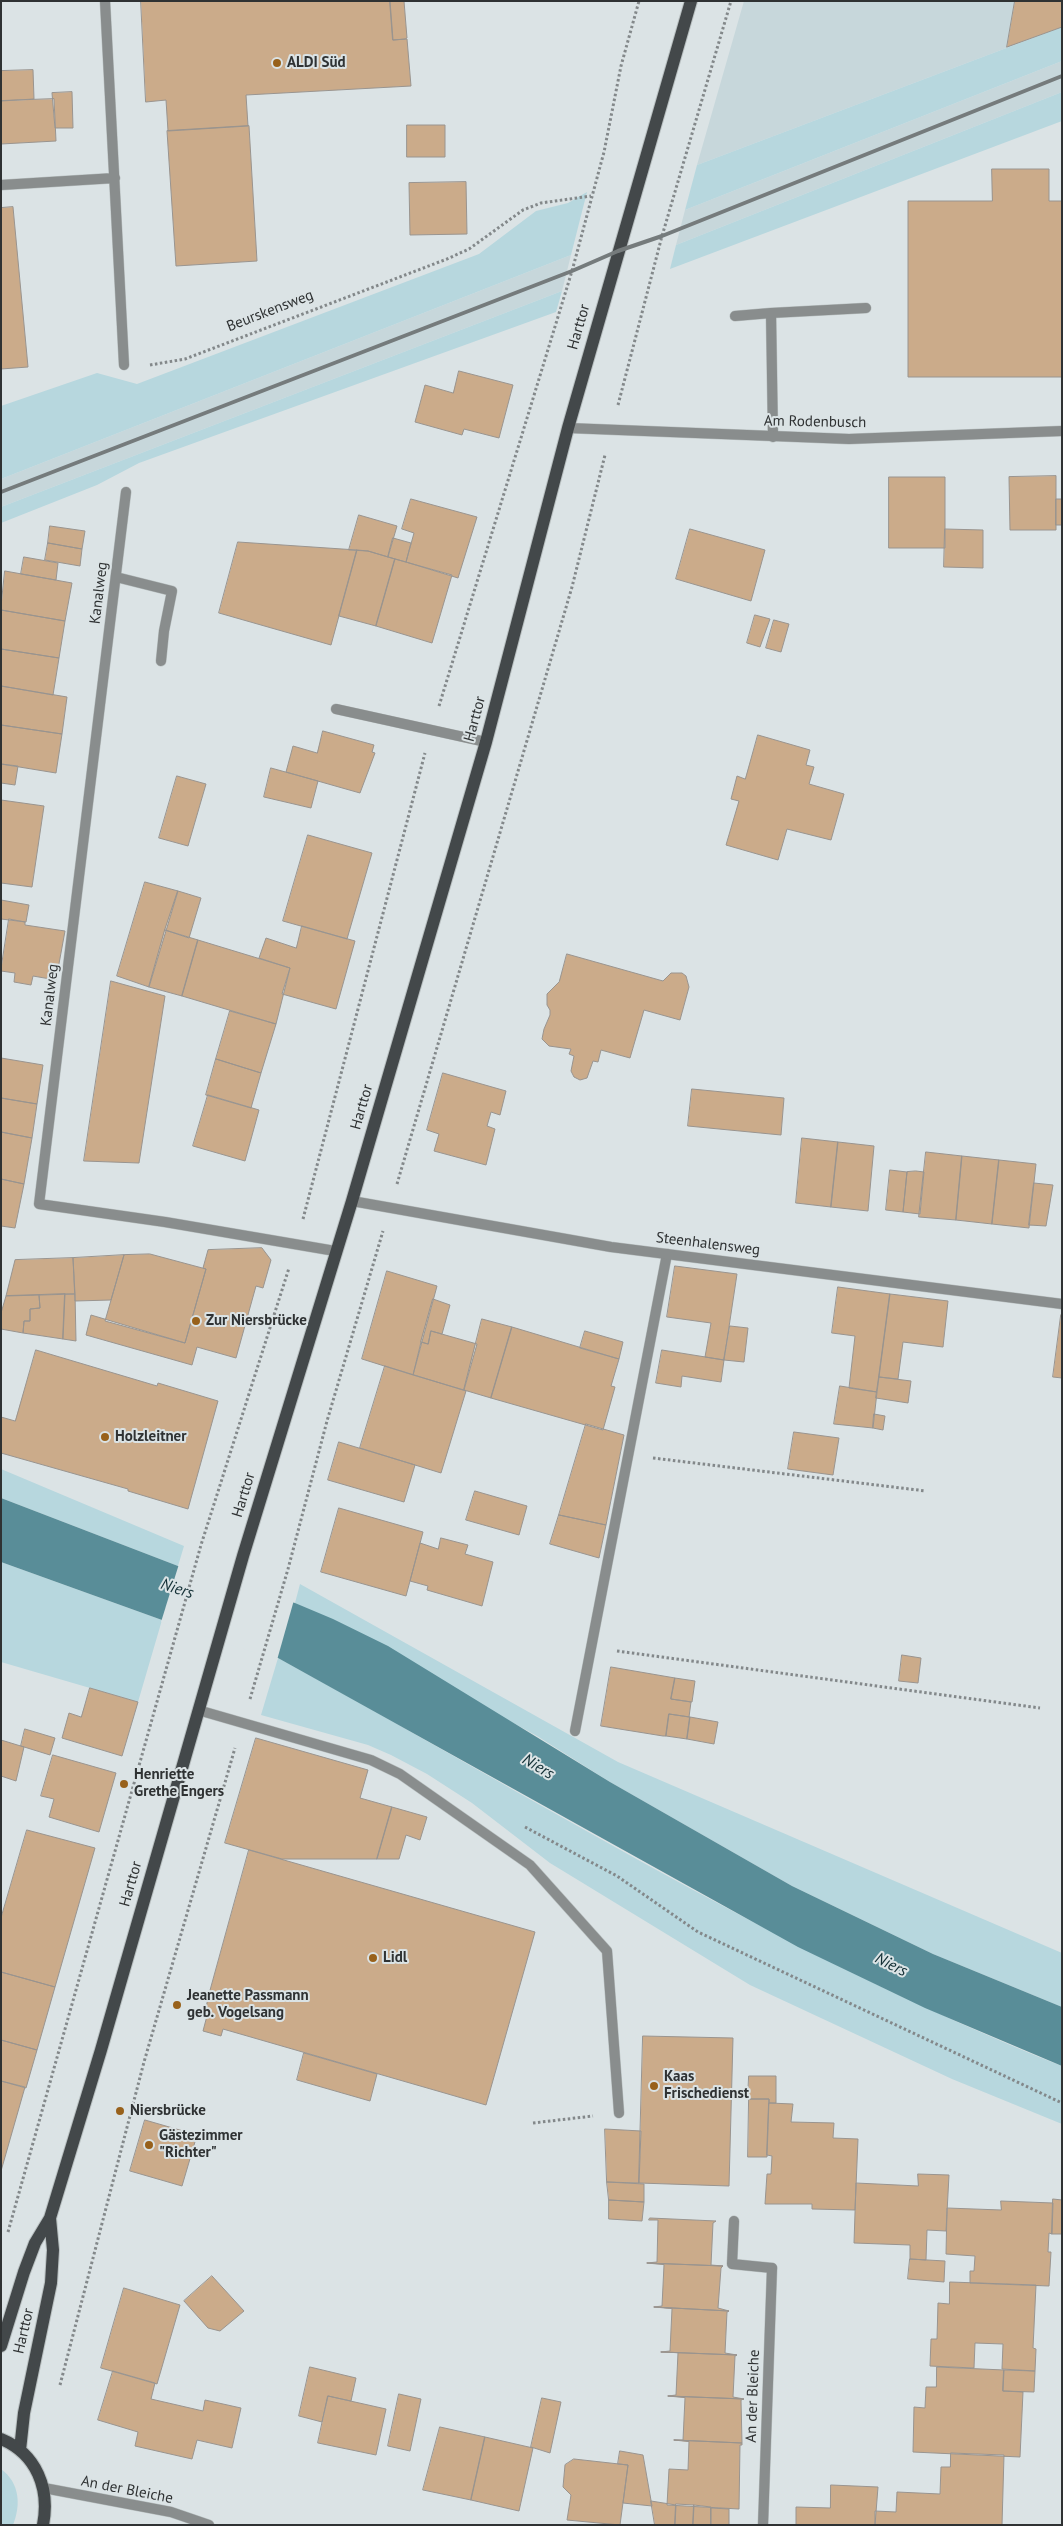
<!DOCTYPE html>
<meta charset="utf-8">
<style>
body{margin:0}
#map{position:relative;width:1063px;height:2526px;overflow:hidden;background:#dbe3e5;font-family:"PT Sans",sans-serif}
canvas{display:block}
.frame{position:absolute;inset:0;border:2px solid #2f3233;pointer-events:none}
</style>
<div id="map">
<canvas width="1063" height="2526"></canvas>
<div class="frame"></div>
</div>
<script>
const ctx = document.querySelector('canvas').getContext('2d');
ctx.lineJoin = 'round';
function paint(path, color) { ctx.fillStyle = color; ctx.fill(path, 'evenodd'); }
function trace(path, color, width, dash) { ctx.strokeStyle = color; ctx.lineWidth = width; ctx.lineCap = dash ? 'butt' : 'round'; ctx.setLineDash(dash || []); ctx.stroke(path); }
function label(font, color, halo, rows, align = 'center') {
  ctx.font = font + ' "PT Sans",sans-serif'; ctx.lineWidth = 4; ctx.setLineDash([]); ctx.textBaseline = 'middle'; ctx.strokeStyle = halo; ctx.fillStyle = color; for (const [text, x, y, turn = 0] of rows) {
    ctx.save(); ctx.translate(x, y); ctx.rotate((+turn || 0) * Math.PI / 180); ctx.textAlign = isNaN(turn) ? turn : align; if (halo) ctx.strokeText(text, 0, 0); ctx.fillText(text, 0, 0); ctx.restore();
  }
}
paint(new Path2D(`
 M 744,1 L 1062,1 L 1062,27 L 697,165 Z
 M 1062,61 L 1062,92 L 676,245 L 685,210 Z
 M 571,255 L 562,291 L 1,507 L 1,479 Z`), '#c7d7db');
paint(new Path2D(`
 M 1062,27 L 1062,61 L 685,210 L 697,165 Z
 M 1062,92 L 1062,121 L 670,269 L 676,245 Z
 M 587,192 L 571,255 L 1,479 L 1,406 L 97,373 L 137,384 L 479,254 L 536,211 L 568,203 Z
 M 562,291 L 556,312 L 139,463 L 97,485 L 1,523 L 1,507 Z
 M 1,1469 L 184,1546 L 178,1566 L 1,1498 Z
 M 1,1562 L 162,1620 L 138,1702 L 1,1662 Z
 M 300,1584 L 618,1762 L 1062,1953 L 1062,2007 L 933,1954 L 792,1886 L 610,1782 L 537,1736 L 295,1603 Z
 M 278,1658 C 537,1799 787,1957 1062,2066 L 1062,2124 L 952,2079 L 750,1985 L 550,1863 L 472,1803 L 427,1774 L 391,1755 L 368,1745 L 261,1715 Z
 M 1,2469 C 20,2483 21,2505 13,2525 L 1,2525 Z`), '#b7d7de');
paint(new Path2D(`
 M 1,1498 L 178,1566 L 295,1603 L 333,1619 L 388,1646 L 610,1782 L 792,1886 L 933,1954 L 1062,2007 L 1062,2066 L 925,2008 L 798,1947 L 278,1658 L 162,1620 L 1,1562 Z`), '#598d98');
paint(new Path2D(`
 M 179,1564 L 294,1600 L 277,1660 L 161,1622 Z`), '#dbe3e5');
const building = new Path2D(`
 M 141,1 L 390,1 L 393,40 L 407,39 L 411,86 L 246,95 L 248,126 L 168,131 L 166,100 L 146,102 Z
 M 390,1 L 404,1 L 407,38 L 405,39 L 393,40 Z
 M 1015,1 L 1062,1 L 1062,27 L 1007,47 Z
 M 33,70 L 34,99 L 1,101 L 1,71 Z
 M 72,92 L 73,128 L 55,128 L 52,93 Z
 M 54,99 L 56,141 L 1,144 L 1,101 Z
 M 407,125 L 445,125 L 445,157 L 407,157 Z
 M 249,126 L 257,261 L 176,266 L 167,131 Z
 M 992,169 L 1049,169 L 1049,201 L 1062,201 L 1062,377 L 908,377 L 908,201 L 992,201 Z
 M 466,182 L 467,234 L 410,235 L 409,183 Z
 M 13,207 L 28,367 L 1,369 L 1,208 Z
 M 459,371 L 513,385 L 499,438 L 464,429 L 462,435 L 415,422 L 425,385 L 453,393 Z
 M 1056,476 L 1056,530 L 1010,530 L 1009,477 Z
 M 889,477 L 945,477 L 945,548 L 889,548 Z
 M 411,499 L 477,517 L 458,578 L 406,562 L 414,533 L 402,529 Z
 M 1056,499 L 1062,499 L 1062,525 L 1056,525 Z
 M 359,515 L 397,526 L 388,557 L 368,551 L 349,550 Z
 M 50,526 L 85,531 L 82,549 L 48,543 Z
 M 690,529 L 765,550 L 751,601 L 676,579 Z
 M 945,529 L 983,530 L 983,568 L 944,567 Z
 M 393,538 L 411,543 L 406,562 L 388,557 Z
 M 238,542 L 357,550 L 331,645 L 219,613 Z
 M 48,543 L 82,549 L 80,566 L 45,560 Z
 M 357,550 L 368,551 L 395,559 L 376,626 L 339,616 Z
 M 24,557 L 58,563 L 56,580 L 21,574 Z
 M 395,559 L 452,575 L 432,643 L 376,626 Z
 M 5,571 L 72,583 L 65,621 L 1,610 Z
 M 1,610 L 65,621 L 59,658 L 1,649 Z
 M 755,615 L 770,619 L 760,647 L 747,643 Z
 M 774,620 L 789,624 L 781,652 L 766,648 Z
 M 1,649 L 59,658 L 53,695 L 1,686 Z
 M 1,686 L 67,697 L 62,734 L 1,725 Z
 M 1,725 L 62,734 L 56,773 L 1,764 Z
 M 323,731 L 374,745 L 372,752 L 375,753 L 360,793 L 286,772 L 293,746 L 317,753 Z
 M 758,735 L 810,750 L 806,765 L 814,767 L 809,784 L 844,794 L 831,840 L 787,829 L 778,860 L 726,845 L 739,801 L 731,799 L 737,776 L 745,779 Z
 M 1,764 L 18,766 L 15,785 L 1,783 Z
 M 271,768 L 318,781 L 311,808 L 264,797 Z
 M 177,776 L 206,784 L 188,846 L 159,838 Z
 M 1,800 L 44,806 L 32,887 L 1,883 Z
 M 308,835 L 372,853 L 347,939 L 283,921 Z
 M 145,882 L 178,891 L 149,987 L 117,976 Z
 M 178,891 L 201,898 L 189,938 L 165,930 Z
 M 1,900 L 29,905 L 26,922 L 1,919 Z
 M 9,919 L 25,922 L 25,925 L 65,931 L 56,980 L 33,976 L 31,985 L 14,982 L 15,973 L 1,971 Z
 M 302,926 L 355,941 L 336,1009 L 282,994 L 290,968 L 259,958 L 266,938 L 296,948 Z
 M 165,930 L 198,940 L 182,996 L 149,987 Z
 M 198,940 L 290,968 L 276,1024 L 182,996 Z
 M 567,954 L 663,981 L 671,973 L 682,973 L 686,976 L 689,987 L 680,1020 L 644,1010 L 630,1058 L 601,1050 L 598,1062 L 593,1061 L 587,1078 L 580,1080 L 574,1077 L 571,1071 L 574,1056 L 569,1054 L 571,1049 L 549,1046 L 542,1039 L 544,1029 L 550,1015 L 550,1010 L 547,1005 L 547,994 L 559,982 Z
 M 111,981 L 165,996 L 139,1163 L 84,1161 Z
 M 230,1011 L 276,1024 L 261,1073 L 216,1059 Z
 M 1,1058 L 43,1065 L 37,1104 L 1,1098 Z
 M 216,1059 L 261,1073 L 251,1108 L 206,1095 Z
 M 443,1073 L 506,1091 L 500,1115 L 491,1112 L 487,1126 L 495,1129 L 486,1165 L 434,1151 L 439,1134 L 427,1130 Z
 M 692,1089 L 784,1098 L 781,1135 L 688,1126 Z
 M 208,1095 L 259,1110 L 245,1161 L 193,1146 Z
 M 1,1098 L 37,1104 L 32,1138 L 1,1132 Z
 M 1,1132 L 32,1138 L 24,1184 L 1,1179 Z
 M 802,1138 L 838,1142 L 831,1207 L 796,1203 Z
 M 838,1142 L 874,1146 L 868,1211 L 831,1207 Z
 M 926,1152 L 962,1156 L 956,1220 L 919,1217 Z
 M 962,1156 L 999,1160 L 992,1224 L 956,1220 Z
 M 999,1160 L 1036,1164 L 1029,1228 L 992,1224 Z
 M 890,1170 L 907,1172 L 903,1212 L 886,1210 Z
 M 916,1171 L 924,1172 L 920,1214 L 903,1212 L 907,1172 Z
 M 1,1179 L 24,1184 L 15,1228 L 1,1226 Z
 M 1034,1183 L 1053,1185 L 1046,1226 L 1029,1225 Z
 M 262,1248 L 271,1260 L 263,1288 L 256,1286 L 236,1358 L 197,1347 L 192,1365 L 86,1335 L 91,1315 L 185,1343 L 206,1269 L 203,1268 L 208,1250 Z
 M 150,1254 L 206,1269 L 185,1343 L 105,1321 L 124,1255 Z
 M 124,1255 L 111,1300 L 75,1301 L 73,1258 Z
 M 73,1258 L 75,1294 L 6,1296 L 15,1260 Z
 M 675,1266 L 737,1274 L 724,1360 L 705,1357 L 711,1323 L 667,1317 Z
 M 387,1271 L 437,1286 L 413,1375 L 362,1359 Z
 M 838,1287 L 890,1294 L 877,1392 L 849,1388 L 855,1336 L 832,1333 Z
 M 65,1294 L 63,1339 L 23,1333 L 24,1321 L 30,1321 L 30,1309 L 40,1308 L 39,1295 Z
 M 65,1294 L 75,1294 L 76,1341 L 63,1339 Z
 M 890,1294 L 948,1301 L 943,1347 L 903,1342 L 898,1379 L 879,1377 Z
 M 39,1295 L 40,1308 L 30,1309 L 30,1321 L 24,1321 L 23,1333 L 1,1329 L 1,1313 L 6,1296 Z
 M 433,1299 L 450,1305 L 442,1334 L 431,1331 L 428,1344 L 421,1342 Z
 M 1061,1315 L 1062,1316 L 1062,1378 L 1053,1377 Z
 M 482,1319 L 512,1327 L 491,1398 L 464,1390 Z
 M 730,1326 L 748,1328 L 744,1362 L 724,1360 Z
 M 512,1327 L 619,1359 L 611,1386 L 615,1387 L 603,1430 L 491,1398 Z
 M 431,1331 L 477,1344 L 464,1390 L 413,1375 L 421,1342 L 428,1344 Z
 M 585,1331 L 623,1342 L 619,1359 L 580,1348 Z
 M 36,1350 L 157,1386 L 158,1383 L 218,1401 L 188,1509 L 128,1491 L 128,1489 L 1,1453 L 1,1417 L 15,1421 Z
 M 662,1350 L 724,1360 L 721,1382 L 682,1376 L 681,1387 L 656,1383 Z
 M 385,1366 L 466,1391 L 441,1473 L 360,1448 Z
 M 879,1377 L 911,1381 L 908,1403 L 876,1398 Z
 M 840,1386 L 877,1392 L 873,1428 L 834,1424 Z
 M 874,1414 L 885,1416 L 883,1430 L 873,1428 Z
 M 586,1424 L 624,1435 L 606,1525 L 559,1515 Z
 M 794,1432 L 839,1438 L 833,1475 L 788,1469 Z
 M 339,1442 L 415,1465 L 404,1502 L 328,1480 Z
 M 475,1491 L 527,1506 L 519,1535 L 466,1520 Z
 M 339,1508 L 423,1532 L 406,1596 L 321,1572 Z
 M 559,1515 L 606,1525 L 599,1558 L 550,1544 Z
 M 441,1538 L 468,1545 L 465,1554 L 493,1562 L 482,1606 L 427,1590 L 428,1586 L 410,1581 L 420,1543 L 438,1549 Z
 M 902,1655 L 921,1658 L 918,1683 L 899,1681 Z
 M 611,1667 L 675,1678 L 671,1699 L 691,1702 L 689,1717 L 669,1714 L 666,1736 L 663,1736 L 601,1726 Z
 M 675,1678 L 695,1681 L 692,1702 L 671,1699 Z
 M 90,1688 L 138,1702 L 122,1756 L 62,1738 L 69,1713 L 81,1717 Z
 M 669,1714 L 690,1717 L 687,1739 L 666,1736 Z
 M 690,1717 L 718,1722 L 714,1744 L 687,1739 Z
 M 25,1729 L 55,1738 L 50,1755 L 21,1746 Z
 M 256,1738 L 368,1770 L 360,1798 L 392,1807 L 377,1859 L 282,1859 L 225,1843 Z
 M 1,1740 L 24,1747 L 16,1781 L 1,1776 Z
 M 53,1755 L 116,1773 L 99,1832 L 49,1817 L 54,1799 L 41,1796 Z
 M 392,1807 L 427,1817 L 420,1840 L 406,1835 L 399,1859 L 377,1859 Z
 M 27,1830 L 95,1848 L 55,1987 L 1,1972 L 1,1918 Z
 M 249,1850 L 535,1932 L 486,2105 L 223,2029 L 221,2036 L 203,2031 L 208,2012 L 205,2012 L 209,1994 Z
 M 1,1972 L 55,1987 L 37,2050 L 1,2040 Z
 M 643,2036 L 733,2038 L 729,2186 L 639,2183 Z
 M 1,2040 L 37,2050 L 26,2088 L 1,2081 Z
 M 304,2053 L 377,2074 L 370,2101 L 297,2080 Z
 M 749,2076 L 776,2076 L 776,2103 L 769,2103 L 769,2099 L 748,2099 Z
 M 1,2081 L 25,2087 L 1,2171 Z
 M 749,2099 L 769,2099 L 767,2157 L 748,2157 Z
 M 769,2103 L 793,2104 L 791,2122 L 834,2123 L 833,2138 L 858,2139 L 855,2210 L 812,2209 L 812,2204 L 765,2204 L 767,2174 L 771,2174 L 772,2156 L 767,2155 Z
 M 145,2120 L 197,2135 L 182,2186 L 130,2171 Z
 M 605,2129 L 641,2131 L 639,2183 L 607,2182 Z
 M 918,2174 L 949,2175 L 946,2231 L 927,2230 L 926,2260 L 910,2259 L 910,2245 L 854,2243 L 856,2183 L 918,2186 Z
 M 607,2182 L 644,2184 L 644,2202 L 609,2200 Z
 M 1053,2199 L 1062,2200 L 1062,2234 L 1052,2234 Z
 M 609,2200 L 644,2202 L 642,2221 L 609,2219 Z
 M 1001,2201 L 1053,2203 L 1052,2234 L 1049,2233 L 1048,2252 L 1051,2252 L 1049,2286 L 970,2283 L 970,2271 L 974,2271 L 975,2256 L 946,2254 L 947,2208 L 1001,2210 Z
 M 650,2218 L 716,2221 L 713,2223 L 711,2265 L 723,2266 L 647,2263 L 657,2262 L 658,2220 L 649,2220 Z
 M 910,2259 L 945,2261 L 944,2282 L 908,2279 Z
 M 647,2263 L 723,2266 L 721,2268 L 718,2308 L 729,2311 L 654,2307 L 662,2306 L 664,2265 Z
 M 212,2276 L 244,2311 L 220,2331 L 208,2328 L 184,2301 Z
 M 950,2282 L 1036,2285 L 1033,2348 L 1036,2349 L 1035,2371 L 1002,2369 L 1003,2344 L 975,2343 L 974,2368 L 930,2366 L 931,2339 L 937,2339 L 938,2303 L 949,2304 Z
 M 124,2288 L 180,2305 L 157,2384 L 101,2368 Z
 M 654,2307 L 729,2311 L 727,2312 L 725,2353 L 737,2355 L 661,2352 L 670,2351 L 672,2309 Z
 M 661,2352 L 737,2355 L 735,2356 L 733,2397 L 744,2399 L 668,2396 L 676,2395 L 678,2353 Z
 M 310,2367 L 356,2378 L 351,2401 L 328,2396 L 322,2422 L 299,2416 Z
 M 937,2367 L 1004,2370 L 1003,2391 L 1023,2392 L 1020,2457 L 913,2452 L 914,2407 L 925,2408 L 926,2387 L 936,2387 Z
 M 1004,2370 L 1035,2371 L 1034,2392 L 1003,2391 Z
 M 113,2371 L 155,2383 L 151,2399 L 203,2411 L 205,2400 L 241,2408 L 232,2448 L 197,2440 L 192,2459 L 135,2446 L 138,2432 L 98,2420 Z
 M 399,2394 L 421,2399 L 410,2451 L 388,2446 Z
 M 328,2396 L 386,2409 L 376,2455 L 318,2443 Z
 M 668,2396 L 744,2399 L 741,2400 L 742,2443 L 674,2440 L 683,2440 L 685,2398 Z
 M 542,2398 L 561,2402 L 550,2453 L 531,2447 Z
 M 440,2427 L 485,2437 L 471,2500 L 423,2490 Z
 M 485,2437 L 533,2448 L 519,2511 L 471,2500 Z
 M 674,2440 L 742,2443 L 742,2445 L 740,2445 L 739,2509 L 667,2505 L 669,2469 L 688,2470 L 689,2442 Z
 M 620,2451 L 643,2455 L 652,2506 L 623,2503 L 628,2465 L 618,2464 Z
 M 951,2453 L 1004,2455 L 1002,2525 L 875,2525 L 875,2511 L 896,2512 L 897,2492 L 940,2494 L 941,2467 L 950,2467 Z
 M 574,2459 L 628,2465 L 620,2525 L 567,2520 L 571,2495 L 563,2487 L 565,2465 Z
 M 831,2485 L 878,2487 L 875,2525 L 796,2525 L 796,2507 L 830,2508 Z
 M 651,2501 L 676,2505 L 675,2525 L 655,2525 Z
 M 676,2504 L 694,2505 L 693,2525 L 675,2525 Z
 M 694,2505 L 711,2507 L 711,2525 L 693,2525 Z
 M 711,2508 L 729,2509 L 729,2525 L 711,2525 Z`);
paint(building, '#cbab8a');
trace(building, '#99948f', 1);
const lane = new Path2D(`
 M 735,316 L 771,313
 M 773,437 L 771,313 L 866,308
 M 116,577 L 172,591 L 164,631 L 161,661
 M 336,709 L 486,742
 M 198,1710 L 371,1760 L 400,1774 L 530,1865 L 607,1951 L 619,2113
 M 575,1731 L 667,1254
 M 734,2221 L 732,2264 L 772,2268`);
const street = new Path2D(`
 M 105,1 L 124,365
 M 1,185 L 115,178
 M 568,428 L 849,439 L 1062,431
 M 126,492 L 39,1204 L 165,1222 L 335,1251
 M 352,1201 L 611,1247 L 1062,1304
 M 44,2488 L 171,2512 L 209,2525
 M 763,2525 L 772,2268`);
const primary = new Path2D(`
 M 1,2346 L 24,2272 L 35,2243 L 50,2218 L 101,2050 L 243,1556 L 352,1201 L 486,742 L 568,428 L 691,1
 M 1,2439 C 37,2454 50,2489 43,2525
 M 20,2450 L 24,2413 L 51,2283 L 53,2250 L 50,2218`);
trace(lane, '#b9c0c1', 11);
trace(street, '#b9c0c1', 11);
trace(primary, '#b9c0c1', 14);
trace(new Path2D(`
 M 150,365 L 185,359 L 447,259 L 469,249 L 523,210 L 541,203 L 591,196
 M 618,405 L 662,236 L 731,1
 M 439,706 L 572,271 L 604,152 L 621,66 L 639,1
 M 397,1184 L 572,587 L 605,455
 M 303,1219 L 425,753
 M 653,1458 L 926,1491
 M 617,1651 L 1040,1708
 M 250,1699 L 288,1569 L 327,1421 L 383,1231
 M 525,1827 L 617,1876 L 698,1932 L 1062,2103
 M 533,2123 L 593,2116
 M 8,2232 L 201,1545 L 289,1268
 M 60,2385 L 144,2062 L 235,1748`), '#83888a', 3, [2.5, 2.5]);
trace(lane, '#898d8d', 10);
trace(street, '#898d8d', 10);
trace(primary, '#43484a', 12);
trace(new Path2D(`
 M 1,492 L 572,271 L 618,251 L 662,236 L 1062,76`), '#757b7c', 4);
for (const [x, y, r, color] of [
 [277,63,5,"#98611b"],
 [196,1321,5,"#98611b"],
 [105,1437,5,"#98611b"],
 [124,1784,5,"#98611b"],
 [373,1958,5,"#98611b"],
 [177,2005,5,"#98611b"],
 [654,2086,5,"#98611b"],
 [120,2111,5,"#98611b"],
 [149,2145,5,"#98611b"]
]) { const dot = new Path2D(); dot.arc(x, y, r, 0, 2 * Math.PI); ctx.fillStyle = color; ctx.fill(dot); trace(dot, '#dbe3e5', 2); }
label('bold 15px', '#2f3233', '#dbe3e5', [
 ["ALDI Süd",287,63],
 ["Zur Niersbrücke",206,1321],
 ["Holzleitner",115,1437],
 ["Henriette",134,1775],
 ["Grethe Engers",134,1792],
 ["Lidl",383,1958],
 ["Jeanette Passmann",187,1996],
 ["geb. Vogelsang",187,2013],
 ["Kaas",664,2077],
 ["Frischedienst",664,2094],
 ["Niersbrücke",130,2111],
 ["Gästezimmer",159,2136],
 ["\"Richter\"",159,2153]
], 'left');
label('15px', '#2f3233', '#dbe3e5', [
 ["Beurskensweg",270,311,-21],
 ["Harttor",579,327,-74],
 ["Am Rodenbusch",815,422,1],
 ["Kanalweg",99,593,-83],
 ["Harttor",475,719,-75],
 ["Kanalweg",50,995,-83],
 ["Harttor",362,1107,-74],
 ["Steenhalensweg",708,1244,7],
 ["Harttor",244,1495,-73],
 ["Harttor",131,1884,-74],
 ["Harttor",24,2331,-77],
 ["An der Bleiche",753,2396,-88],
 ["An der Bleiche",127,2490,11]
]);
label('italic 16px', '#132f35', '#dbe3e5', [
 ["Niers",177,1589,18],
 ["Niers",538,1767,31],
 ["Niers",891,1965,27]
]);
</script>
